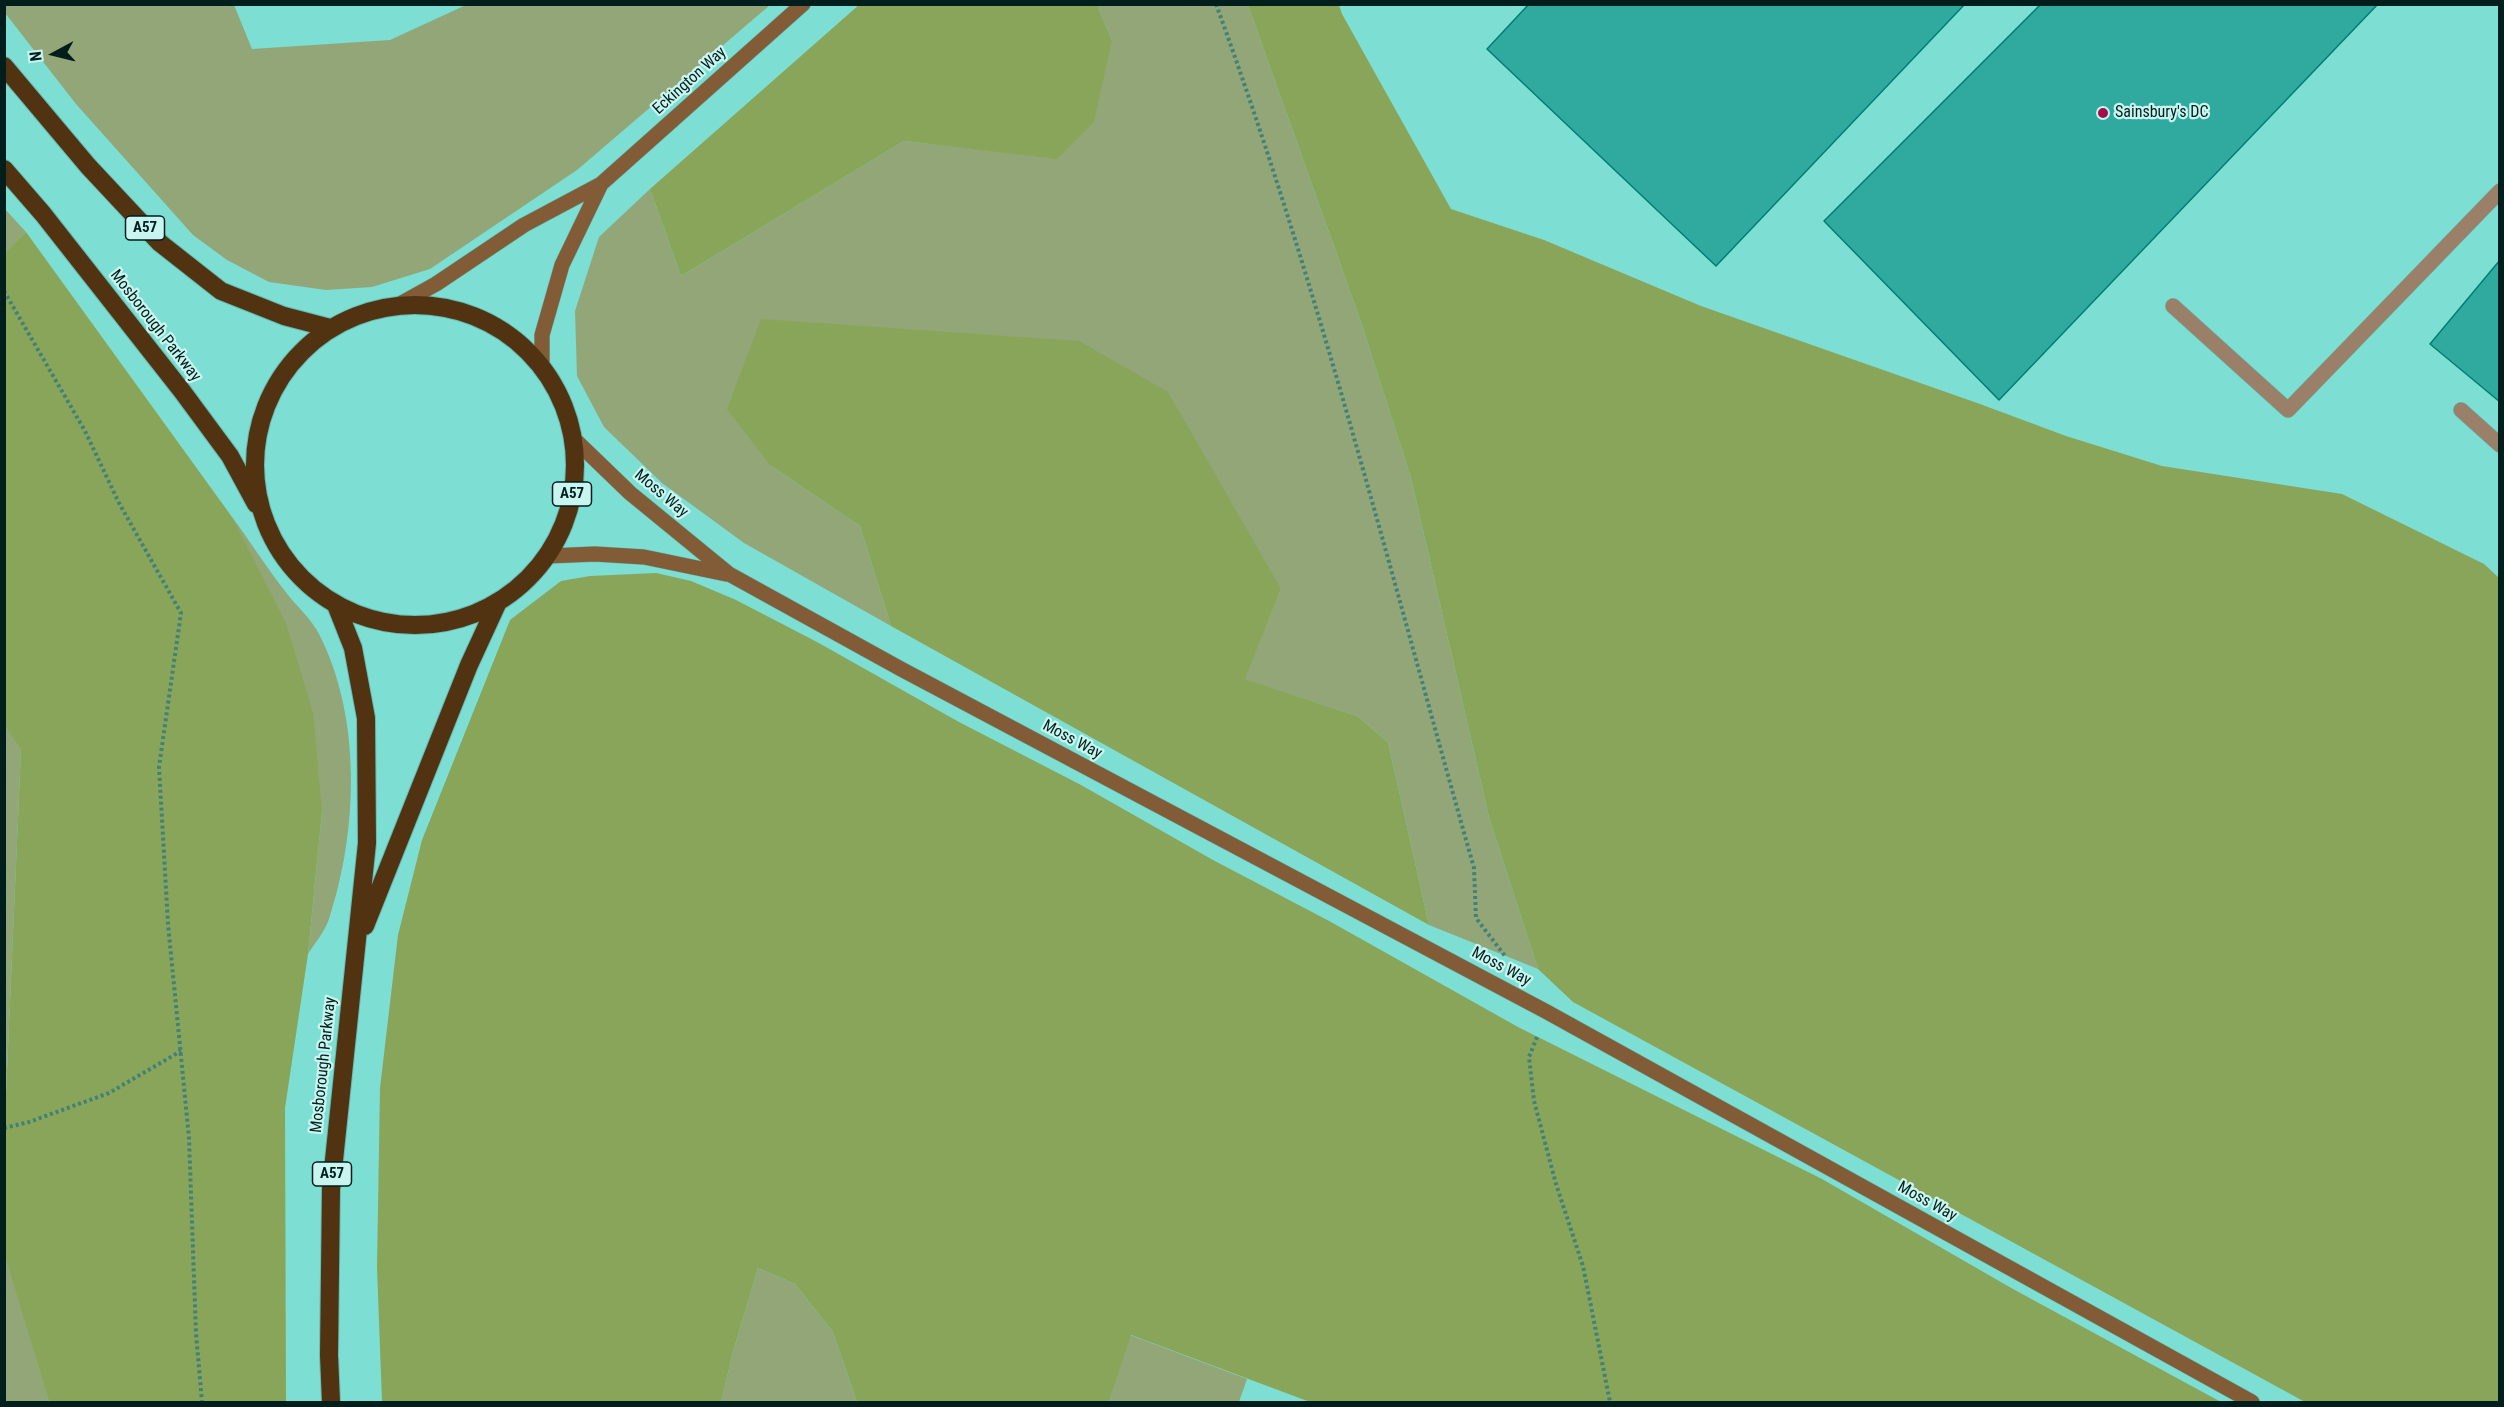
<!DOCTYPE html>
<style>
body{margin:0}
#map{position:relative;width:2504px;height:1407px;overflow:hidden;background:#7dded3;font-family:"Roboto Condensed",sans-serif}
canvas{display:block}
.frame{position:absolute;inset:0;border:6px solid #001e1b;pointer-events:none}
.north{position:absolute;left:24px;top:24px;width:60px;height:60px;-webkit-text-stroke:4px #c8f5ef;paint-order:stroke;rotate:263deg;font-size:16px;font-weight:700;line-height:24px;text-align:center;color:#001e1b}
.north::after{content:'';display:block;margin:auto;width:21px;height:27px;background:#001e1b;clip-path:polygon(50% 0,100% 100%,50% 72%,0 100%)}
</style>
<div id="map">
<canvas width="2504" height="1407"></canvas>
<div class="frame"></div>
<div class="north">N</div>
</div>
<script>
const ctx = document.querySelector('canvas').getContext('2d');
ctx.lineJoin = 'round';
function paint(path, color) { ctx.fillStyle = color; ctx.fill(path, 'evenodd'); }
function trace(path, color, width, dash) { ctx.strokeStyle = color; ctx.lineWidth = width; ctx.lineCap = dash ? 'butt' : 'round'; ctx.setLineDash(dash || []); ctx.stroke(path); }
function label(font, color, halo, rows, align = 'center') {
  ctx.font = font + ' "Roboto Condensed",sans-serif'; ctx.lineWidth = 4.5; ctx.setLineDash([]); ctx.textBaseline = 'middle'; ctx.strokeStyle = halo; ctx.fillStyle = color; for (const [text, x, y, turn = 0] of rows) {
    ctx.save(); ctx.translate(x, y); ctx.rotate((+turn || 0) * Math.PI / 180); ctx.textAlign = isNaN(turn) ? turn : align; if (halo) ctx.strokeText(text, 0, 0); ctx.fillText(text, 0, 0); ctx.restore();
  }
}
paint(new Path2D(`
 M 5,4 L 234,5 L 252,49 L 390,40 L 466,5 L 770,5 L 577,170 L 430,269 L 372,287 L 326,290 L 269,282 L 227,260 L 193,235 L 76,104 L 5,13 Z
 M 1097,5 L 1248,5 L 1361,322 L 1411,478 L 1489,817 L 1538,969 L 1429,925 L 1388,742 L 1357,716 L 1244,679 L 1281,589 L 770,465 L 860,526 L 891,626 L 744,543 L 662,483 L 604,427 L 577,376 L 575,311 L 599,237 L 650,189 L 681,276 L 904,141 L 1057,158 L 1112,40 Z
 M 4,208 L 26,232 L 5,254 L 4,254 Z
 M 232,517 C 250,541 266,567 285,591 C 295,605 311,618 319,634 C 362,718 358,831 329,919 C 325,931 315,943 308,954 L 322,812 Z
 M 5,724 L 21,750 L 5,1116 Z
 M 4,1252 L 5,1252 L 49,1402 L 5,1402 Z
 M 758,1268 L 795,1284 L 833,1332 L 857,1402 L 721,1402 L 733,1352 Z
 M 1130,1335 L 1247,1379 L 1239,1402 L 1109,1402 Z`), '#93a677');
paint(new Path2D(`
 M 860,4 L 1097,5 L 1112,40 L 1094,122 L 1057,159 L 904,141 L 681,276 L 650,189 Z
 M 1248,5 L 1339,5 L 1342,14 L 1451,209 L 1544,240 L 1701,306 L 1980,404 L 2066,436 L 2162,466 L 2342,494 L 2484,564 L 2499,578 L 2499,1402 L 2305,1402 L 1573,1002 L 1538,969 L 1489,817 L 1411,478 L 1361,322 Z
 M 26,232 L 232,517 L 286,623 L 313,713 L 322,812 L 308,954 L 285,1108 L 286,1402 L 49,1402 L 4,1252 L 5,1116 L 21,750 L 4,724 L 4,254 Z
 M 761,319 L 1079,341 L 1168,392 L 1281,589 L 1245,679 L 1357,716 L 1388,742 L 1429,925 L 891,626 L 860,526 L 770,465 L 727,409 Z
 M 656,573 L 691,581 L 736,600 L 817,642 L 959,722 L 1081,785 L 1213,860 L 1331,922 L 1518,1027 L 1822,1179 L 2013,1289 L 2221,1402 L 1310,1402 L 1131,1335 L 1109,1402 L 857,1402 L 833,1332 L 795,1284 L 758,1268 L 733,1352 L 721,1402 L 382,1402 L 377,1267 L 380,1088 L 398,935 L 422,840 L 510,620 L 561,581 L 590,576 Z`), '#89a55a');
const building = new Path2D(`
 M 1529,4 L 1965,4 L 1716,266 L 1487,49 Z
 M 2041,4 L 2378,4 L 1999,400 L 1824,221 Z
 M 2500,260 L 2500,402 L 2430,344 Z`);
paint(building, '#30aa9f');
trace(building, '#007e74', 1.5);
const lane = new Path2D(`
 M 2173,306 L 2288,410 L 2500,191
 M 2461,410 L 2500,445`);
const secondary = new Path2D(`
 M 400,304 L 436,284 L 524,225 L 601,184 L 803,4
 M 542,367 L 542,335 L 562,265 L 601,184
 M 573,438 L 630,493 L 729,574 L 901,669 L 1547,1012 L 2252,1402
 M 548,556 L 595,554 L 644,557 L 726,574`);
const highway = new Path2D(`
 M 4,66 L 88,166 L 160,243 L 221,291 L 284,316 L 330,328
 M 4,169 L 43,214 L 182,391 L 230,456 L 256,504
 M255 465a160 160 0 1 1 320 0a160 160 0 1 1-320 0Z
 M 365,926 L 469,665 L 498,602
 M 331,1402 L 329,1355 L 331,1189 L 367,843 L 366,718 L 353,648 L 336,605`);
trace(lane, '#66bbb2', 16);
trace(secondary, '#66bbb2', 16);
trace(highway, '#66bbb2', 20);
trace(new Path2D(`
 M 1216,4 C 1319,287 1392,579 1474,868 L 1476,918 L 1505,956
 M 4,291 L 85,431 L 119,503 L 181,613 L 159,767 L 168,924 L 189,1138 L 196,1334 L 202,1402
 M 1537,1037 L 1529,1057 L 1534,1101 L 1556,1184 L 1583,1266 L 1610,1402
 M 4,1128 L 29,1122 L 109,1093 L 181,1051`), '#40817a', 4, [3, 3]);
trace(lane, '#9a8068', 15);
trace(secondary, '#815c36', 15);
trace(highway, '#513312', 18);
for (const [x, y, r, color] of [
 [2103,113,6,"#a40f4b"]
]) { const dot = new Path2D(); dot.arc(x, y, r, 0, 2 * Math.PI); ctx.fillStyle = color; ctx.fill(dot); trace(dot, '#c8f5ef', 2); }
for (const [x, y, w] of [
 [145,228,39],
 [572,494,39],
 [332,1174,39]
]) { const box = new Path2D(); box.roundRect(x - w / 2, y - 12, w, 24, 4.5); ctx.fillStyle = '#c8f5ef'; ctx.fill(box); trace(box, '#001e1b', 1.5); }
label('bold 15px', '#001e1b', null, [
 ["A57",145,228],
 ["A57",572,494],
 ["A57",332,1174]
]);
label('16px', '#001e1b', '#c8f5ef', [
 ["Eckington Way",690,81,-42],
 ["Mosborough Parkway",155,326,52],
 ["Moss Way",661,494,40],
 ["Moss Way",1072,740,28],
 ["Moss Way",1501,967,28],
 ["Mosborough Parkway",324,1065,-84],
 ["Moss Way",1927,1202,29]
]);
label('16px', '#001e1b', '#c8f5ef', [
 ["Sainsbury's DC",2115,113]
], 'left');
</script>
